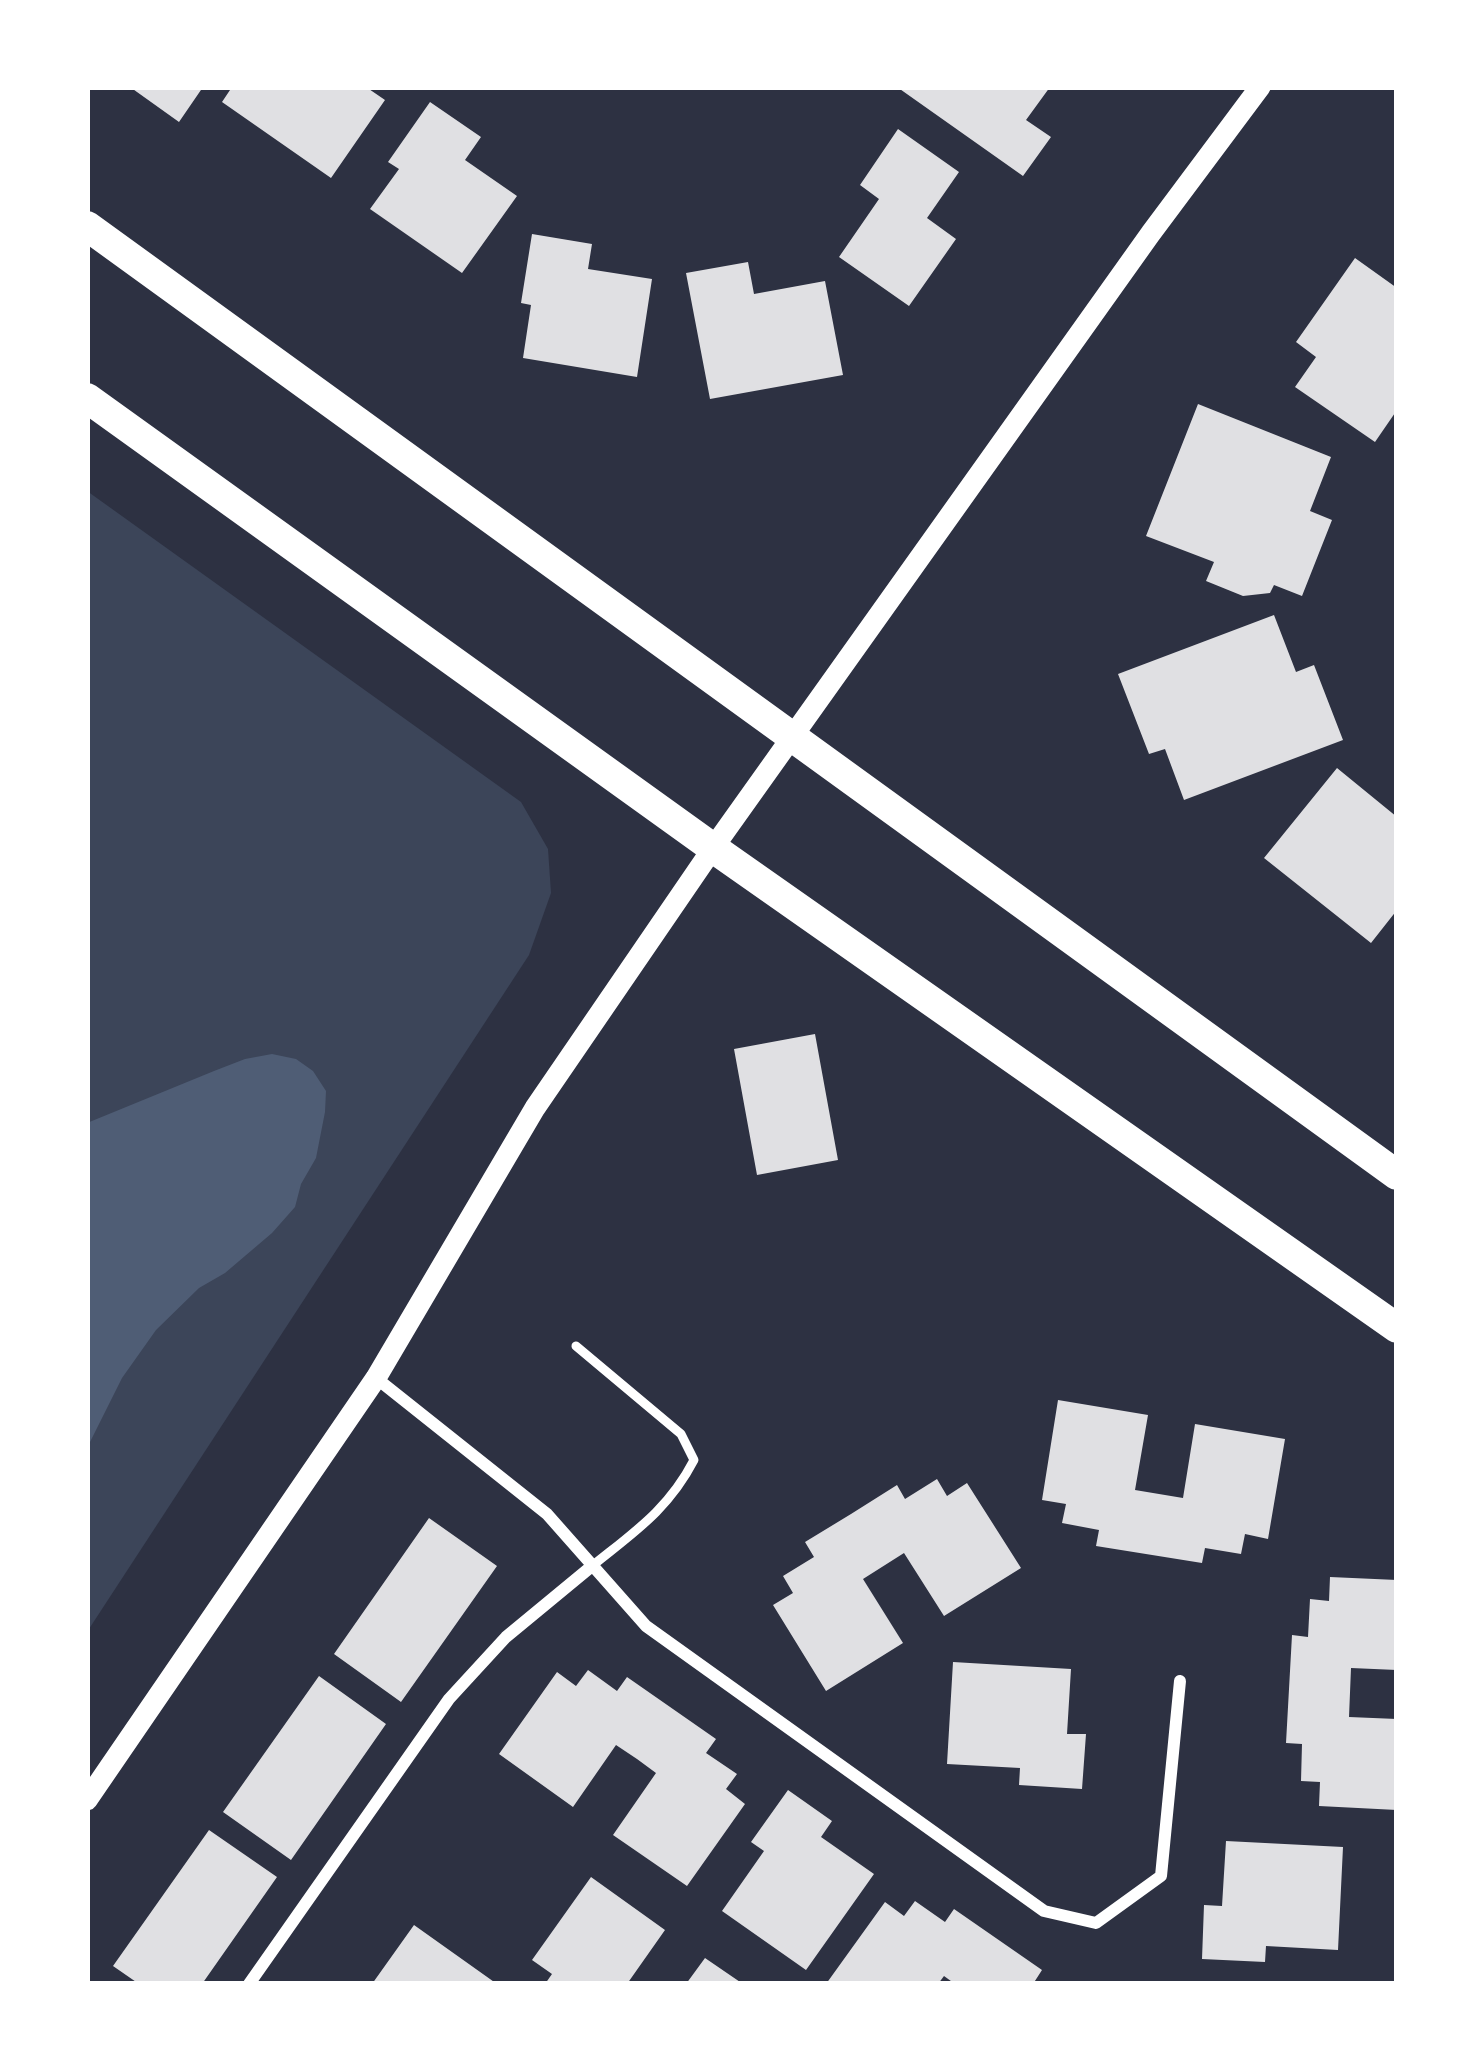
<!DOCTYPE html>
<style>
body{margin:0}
#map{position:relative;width:1484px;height:2071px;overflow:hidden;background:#2d3142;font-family:"PT Sans",sans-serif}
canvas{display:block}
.frame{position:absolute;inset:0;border:90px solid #fff;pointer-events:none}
</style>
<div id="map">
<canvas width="1484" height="2071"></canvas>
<div class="frame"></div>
</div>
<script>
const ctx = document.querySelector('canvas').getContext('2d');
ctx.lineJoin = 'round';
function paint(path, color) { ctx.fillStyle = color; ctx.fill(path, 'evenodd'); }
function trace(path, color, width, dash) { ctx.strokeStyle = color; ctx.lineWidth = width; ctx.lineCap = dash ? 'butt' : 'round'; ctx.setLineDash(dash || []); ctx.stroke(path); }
paint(new Path2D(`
 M 87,491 L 521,802 L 548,849 L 551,893 L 529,955 L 87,1632 Z`), '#3c4559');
paint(new Path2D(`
 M 272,1054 L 296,1059 L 313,1071 L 326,1091 L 325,1112 L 316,1158 L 301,1184 L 295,1207 L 272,1233 L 225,1273 L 199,1288 L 156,1330 L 122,1378 L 87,1448 L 87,1123 L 214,1071 L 245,1059 Z`), '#4f5d75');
paint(new Path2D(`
 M 130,87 L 203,87 L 179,122 Z
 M 232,87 L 366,87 L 385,100 L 331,178 L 222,102 Z
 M 897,87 L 1050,87 L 1026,120 L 1051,137 L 1023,176 Z
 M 430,102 L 481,137 L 465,160 L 517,196 L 462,273 L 370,209 L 399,169 L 388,162 Z
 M 898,129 L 959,172 L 927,218 L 956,239 L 909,306 L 839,257 L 879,199 L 860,185 Z
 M 532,234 L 592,244 L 588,269 L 652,279 L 637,377 L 523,358 L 531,305 L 521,303 Z
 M 1355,258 L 1397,288 L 1397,410 L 1375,442 L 1295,387 L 1316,357 L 1296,342 Z
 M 748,262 L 754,294 L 825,281 L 843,375 L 710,399 L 686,273 Z
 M 1198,404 L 1331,457 L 1310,511 L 1332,520 L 1302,596 L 1274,585 L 1270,593 L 1243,596 L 1206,581 L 1214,562 L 1146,536 Z
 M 1274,615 L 1296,672 L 1314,665 L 1343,740 L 1184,800 L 1165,749 L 1149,754 L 1118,674 Z
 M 1337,768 L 1397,817 L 1397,910 L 1371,943 L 1264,858 Z
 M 815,1034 L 838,1160 L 757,1175 L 734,1049 Z
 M 1058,1400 L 1148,1415 L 1135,1490 L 1183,1498 L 1195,1424 L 1285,1439 L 1268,1539 L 1245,1534 L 1241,1554 L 1205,1548 L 1202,1563 L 1096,1546 L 1099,1530 L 1062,1523 L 1066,1504 L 1042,1500 Z
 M 937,1479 L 947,1496 L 967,1483 L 1021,1568 L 944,1616 L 904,1553 L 863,1579 L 903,1643 L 826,1691 L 773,1605 L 793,1593 L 783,1576 L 814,1557 L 805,1542 L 851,1514 L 897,1485 L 905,1499 Z
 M 429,1518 L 497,1566 L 401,1702 L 334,1654 Z
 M 1330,1577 L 1397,1580 L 1397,1670 L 1351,1668 L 1349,1717 L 1397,1719 L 1397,1810 L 1319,1806 L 1320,1782 L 1301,1781 L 1302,1744 L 1286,1743 L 1292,1635 L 1308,1637 L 1310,1599 L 1329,1601 Z
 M 953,1662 L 1071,1669 L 1067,1734 L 1086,1734 L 1082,1789 L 1019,1785 L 1020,1768 L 947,1764 Z
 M 588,1670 L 617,1691 L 627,1677 L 716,1739 L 706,1753 L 737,1774 L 726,1789 L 745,1804 L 687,1886 L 613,1835 L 656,1773 L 637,1759 L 616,1745 L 573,1807 L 499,1754 L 557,1672 L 576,1686 Z
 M 319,1676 L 386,1724 L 291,1860 L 223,1812 Z
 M 788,1790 L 832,1821 L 821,1837 L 874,1874 L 806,1970 L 722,1911 L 764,1851 L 751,1842 Z
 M 209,1830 L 277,1877 L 202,1984 L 139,1984 L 113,1966 Z
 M 1226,1841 L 1343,1847 L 1338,1950 L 1266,1946 L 1265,1962 L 1202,1959 L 1204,1905 L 1222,1906 Z
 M 591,1877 L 665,1930 L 627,1984 L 545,1984 L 552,1974 L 532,1960 Z
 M 915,1901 L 945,1922 L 954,1909 L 1042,1970 L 1033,1984 L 955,1984 L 944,1976 L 938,1984 L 826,1984 L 885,1902 L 904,1916 Z
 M 414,1925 L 497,1984 L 372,1984 Z
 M 705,1958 L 743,1984 L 686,1984 Z`), '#e0e0e3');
trace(new Path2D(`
 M 576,1346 L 681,1434 L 694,1460 C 668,1510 634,1532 592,1566`), '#fff', 9);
trace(new Path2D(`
 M 376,1378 L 547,1514 L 646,1626 L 1044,1911 L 1096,1923 L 1161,1876 L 1180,1681
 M 249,1984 L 449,1699 L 506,1637 L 592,1566`), '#fff', 12);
trace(new Path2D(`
 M 87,1800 L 376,1378 L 535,1108 L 713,848 L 1151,233 L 1260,87`), '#fff', 21);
trace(new Path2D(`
 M 87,226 L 1397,1175
 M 87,398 L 713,848 L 1397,1328`), '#fff', 30);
</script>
